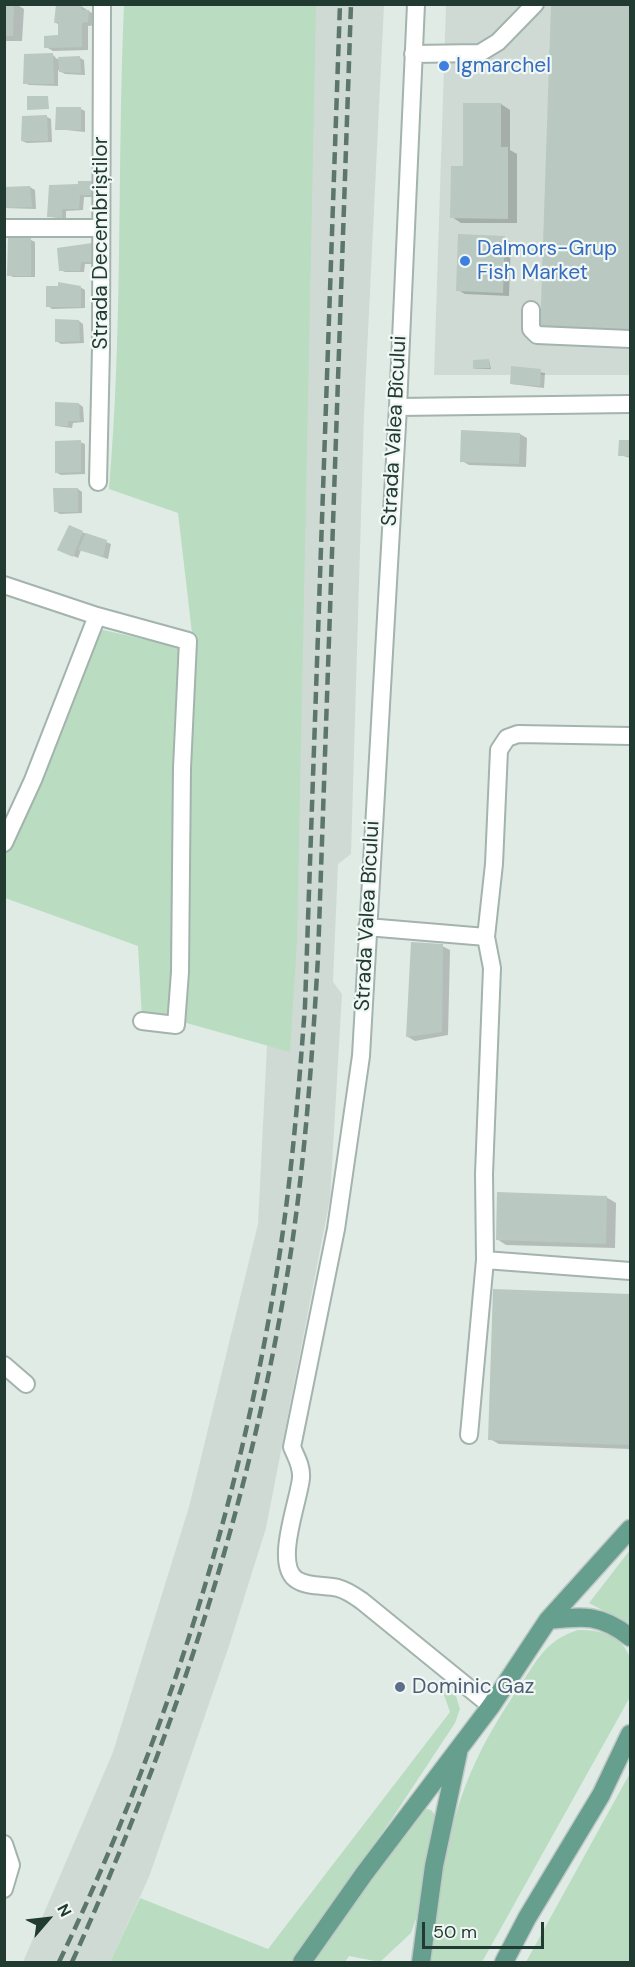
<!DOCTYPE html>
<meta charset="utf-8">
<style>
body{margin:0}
#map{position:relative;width:635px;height:1967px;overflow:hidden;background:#e0ebe6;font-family:"DM Sans",sans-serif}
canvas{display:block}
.frame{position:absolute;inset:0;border:6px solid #213b33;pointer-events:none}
.north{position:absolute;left:18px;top:1889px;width:60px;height:60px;-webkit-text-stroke:4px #f1f7f4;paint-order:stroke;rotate:62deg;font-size:16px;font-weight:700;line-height:24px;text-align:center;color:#213b33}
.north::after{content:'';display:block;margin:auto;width:21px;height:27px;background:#213b33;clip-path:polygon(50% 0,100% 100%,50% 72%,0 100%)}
.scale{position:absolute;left:422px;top:1922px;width:122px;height:27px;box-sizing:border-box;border:3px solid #213b33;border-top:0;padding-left:8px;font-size:18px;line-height:21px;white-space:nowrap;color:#213b33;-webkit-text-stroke:4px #f1f7f4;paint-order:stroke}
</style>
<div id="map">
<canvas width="635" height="1967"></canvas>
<div class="frame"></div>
<div class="north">N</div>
<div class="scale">50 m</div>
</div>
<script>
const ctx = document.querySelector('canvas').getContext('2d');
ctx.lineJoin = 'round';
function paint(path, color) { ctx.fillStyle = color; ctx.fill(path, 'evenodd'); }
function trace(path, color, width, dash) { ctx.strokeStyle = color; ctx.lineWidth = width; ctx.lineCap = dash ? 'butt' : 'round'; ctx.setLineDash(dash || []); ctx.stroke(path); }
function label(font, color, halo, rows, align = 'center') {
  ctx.font = font + ' "DM Sans",sans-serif'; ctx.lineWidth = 4.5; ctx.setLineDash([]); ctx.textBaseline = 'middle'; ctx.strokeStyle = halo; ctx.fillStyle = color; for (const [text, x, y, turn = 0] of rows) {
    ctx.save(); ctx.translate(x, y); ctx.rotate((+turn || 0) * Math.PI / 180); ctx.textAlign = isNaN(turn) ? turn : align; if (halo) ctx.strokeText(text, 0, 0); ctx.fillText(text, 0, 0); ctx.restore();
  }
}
paint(new Path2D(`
 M 299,5 L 384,5 L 364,414 L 351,854 L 338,864 L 333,982 L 342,994 L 330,1199 L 266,1528 L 229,1646 L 149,1877 L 110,1962 L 23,1962 L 113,1752 L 189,1507 L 258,1224 L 287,647 Z
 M 446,5 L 630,5 L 630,375 L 434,375 Z`), '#cfdad5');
paint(new Path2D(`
 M 124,5 L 316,5 L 297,940 L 290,1052 L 183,1022 L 192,633 L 178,513 L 109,489 C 123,328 117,166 124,5 Z
 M 99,629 L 183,648 L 172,1016 L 142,1018 L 138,946 L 5,898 L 4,853 Z
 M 630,1550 L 630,1625 L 589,1603 Z
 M 578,1630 C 601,1630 620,1634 630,1657 L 630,1697 L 482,1962 L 430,1962 C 439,1895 446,1823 476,1761 C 488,1735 504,1709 520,1686 C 537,1660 546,1640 578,1630 Z
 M 442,1689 L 456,1696 L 460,1709 L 455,1723 L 393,1817 L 291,1962 L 110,1962 L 140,1898 L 268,1949 L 450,1712 Z
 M 630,1773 L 630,1962 L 526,1962 Z
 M 424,1808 L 431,1810 L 435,1815 L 435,1825 L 418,1913 L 411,1933 L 380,1962 L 349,1956 L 345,1962 L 313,1962 L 418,1811 Z`), '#badcc1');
paint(new Path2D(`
 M 4,4 L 16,4 L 24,9 L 22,41 L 4,41 Z
 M 552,4 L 630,4 L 630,341 Z
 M 81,6 L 95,15 L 95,25 L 88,26 L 88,50 L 53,51 L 46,47 L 60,36 L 59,25 L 55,22 Z
 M 53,55 L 57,59 L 80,58 L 84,60 L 85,75 L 65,74 L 58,70 L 58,86 L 29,85 L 25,83 Z
 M 501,104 L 510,110 L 510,150 L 517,154 L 517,223 L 461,223 L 452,217 L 464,167 Z
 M 81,109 L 85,111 L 85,132 L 57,129 Z
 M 47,117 L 51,119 L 52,142 L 27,143 L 22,141 Z
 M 91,183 L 96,185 L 97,197 L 84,197 L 83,210 L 66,211 L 66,220 L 49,216 L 50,187 Z
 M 30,187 L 35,190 L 36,209 L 4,208 L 4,188 Z
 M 504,238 L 511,242 L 509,296 L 465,294 L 458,290 Z
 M 31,240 L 35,242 L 35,277 L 13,277 L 9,275 Z
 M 92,245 L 96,247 L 97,264 L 85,264 L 84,272 L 65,272 L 60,270 Z
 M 80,287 L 85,290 L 85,308 L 52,309 L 48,306 Z
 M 79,321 L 83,324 L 84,343 L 61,344 L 56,341 Z
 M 489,360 L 491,369 L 475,369 Z
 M 512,368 L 545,373 L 544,388 L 511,384 Z
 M 79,404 L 83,407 L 84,422 L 73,423 L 72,428 L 56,426 Z
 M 520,434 L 527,438 L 526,467 L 469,465 L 462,461 Z
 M 620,441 L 630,442 L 630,458 L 620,455 Z
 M 80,442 L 85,444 L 85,474 L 61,475 L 57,473 Z
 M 78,489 L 82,492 L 82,513 L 60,514 L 55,511 Z
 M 82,532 L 111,544 L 108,559 L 81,550 L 78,558 L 59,549 Z
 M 442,946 L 450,950 L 448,1035 L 415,1041 L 408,1037 Z
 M 606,1197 L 616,1203 L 615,1248 L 506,1245 L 497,1239 Z
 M 495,1291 L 630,1296 L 630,1449 L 499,1444 L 490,1439 Z`), '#0003');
paint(new Path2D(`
 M 4,4 L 14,4 L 13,36 L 4,36 Z
 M 56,4 L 81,5 L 82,10 L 89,10 L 88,22 L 82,23 L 82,47 L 44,48 L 44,36 L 58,35 L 58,22 L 54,23 Z
 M 551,4 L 630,4 L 630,337 L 540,334 Z
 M 53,53 L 54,84 L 23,84 L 24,54 Z
 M 80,56 L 81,73 L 59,72 L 58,57 Z
 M 27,96 L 48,96 L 49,109 L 27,110 Z
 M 463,103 L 501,103 L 501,147 L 508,147 L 508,219 L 450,218 L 451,166 L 463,166 Z
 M 56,107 L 81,107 L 81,130 L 55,130 Z
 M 47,115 L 48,141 L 21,141 L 22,116 Z
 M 78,181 L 92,181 L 94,195 L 80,195 L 79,209 L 62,209 L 62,218 L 47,217 L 49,185 L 78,184 Z
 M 30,186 L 32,207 L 4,208 L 4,187 Z
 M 458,234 L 505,236 L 503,293 L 456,291 Z
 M 8,238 L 31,238 L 31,276 L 7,276 Z
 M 92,243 L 93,262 L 81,262 L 80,271 L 59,271 L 57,248 Z
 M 58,282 L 81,286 L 81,307 L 46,307 L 46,286 L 58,286 Z
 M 55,319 L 79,320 L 80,341 L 55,342 Z
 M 489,359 L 490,368 L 473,369 L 473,360 Z
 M 511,366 L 541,369 L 540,386 L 510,384 Z
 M 55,402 L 79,403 L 80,421 L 68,421 L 68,426 L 55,426 Z
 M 461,430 L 520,433 L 519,464 L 460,462 Z
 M 81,440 L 81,472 L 55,473 L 55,441 Z
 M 619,440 L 630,440 L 630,456 L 618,456 Z
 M 53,488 L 78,488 L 78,512 L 54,512 Z
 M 69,525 L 83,531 L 73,557 L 57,550 Z
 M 86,533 L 107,540 L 103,557 L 78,550 Z
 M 411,942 L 443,944 L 442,1032 L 406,1037 Z
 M 497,1192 L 607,1196 L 606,1244 L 496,1240 Z
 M 493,1289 L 630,1294 L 630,1445 L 488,1440 Z`), '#b9c8c1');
const minor = new Path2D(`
 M 416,4 L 398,407 L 361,1056 L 336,1229 L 292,1447 C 296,1457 302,1466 301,1478 C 299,1501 273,1565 297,1580 C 308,1587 325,1585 338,1588 C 346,1590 355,1596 362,1601 L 491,1706
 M 413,54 L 480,53 L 498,42 L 535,4
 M 4,228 L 100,228
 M 531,310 L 531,329 L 537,335 L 630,339
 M 398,407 L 630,404
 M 98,482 L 101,348 L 102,4
 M 4,585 L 97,616 L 188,641 L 182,768 L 180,972 L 176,1025 L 142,1021
 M 4,843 L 33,780 L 97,616
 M 367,927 L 486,937
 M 485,1260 L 630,1271
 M 4,1365 L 26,1384
 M 469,1435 L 485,1260 L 484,1174 L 492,968 L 486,937 L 494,864 L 499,750 L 507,738 L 518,734 L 630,736
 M 4,1844 L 11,1865 L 4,1889`);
const major = new Path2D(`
 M 548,1620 C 584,1616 600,1614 630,1637
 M 302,1962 L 364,1874 L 491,1706 L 548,1620 L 630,1529
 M 421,1962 L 434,1866 L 458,1753
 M 504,1962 L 527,1918 L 601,1795 L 630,1734`);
trace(minor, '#a3b3ad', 20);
trace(major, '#c1c8c6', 21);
trace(minor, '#fff', 16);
trace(major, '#669f8e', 18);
trace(new Path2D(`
 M 59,1962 C 161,1750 235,1522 274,1289 C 290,1195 298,1101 305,1006 L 340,4
 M 72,1962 C 173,1739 250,1507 289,1264 C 305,1162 312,1060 318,957 L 351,4`), '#5c766e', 4.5, [12, 6]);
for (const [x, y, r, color] of [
 [444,66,6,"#3f7fe0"],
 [465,261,6,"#3f7fe0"],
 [400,1687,6,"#5c6f8a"]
]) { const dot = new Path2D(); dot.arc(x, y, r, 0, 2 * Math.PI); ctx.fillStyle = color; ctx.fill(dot); trace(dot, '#f1f7f4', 2); }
label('21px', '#366cbe', '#f1f7f4', [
 ["Igmarchel",456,66],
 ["Dalmors-Grup",477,249],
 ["Fish Market",477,273]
], 'left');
label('21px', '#213b33', '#f1f7f4', [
 ["Strada Decembriștilor",101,243,-90],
 ["Strada Valea Bîcului",395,431,-87],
 ["Strada Valea Bîcului",368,916,-87]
]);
label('21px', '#4e5e75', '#f1f7f4', [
 ["Dominic Gaz",412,1687]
], 'left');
</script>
